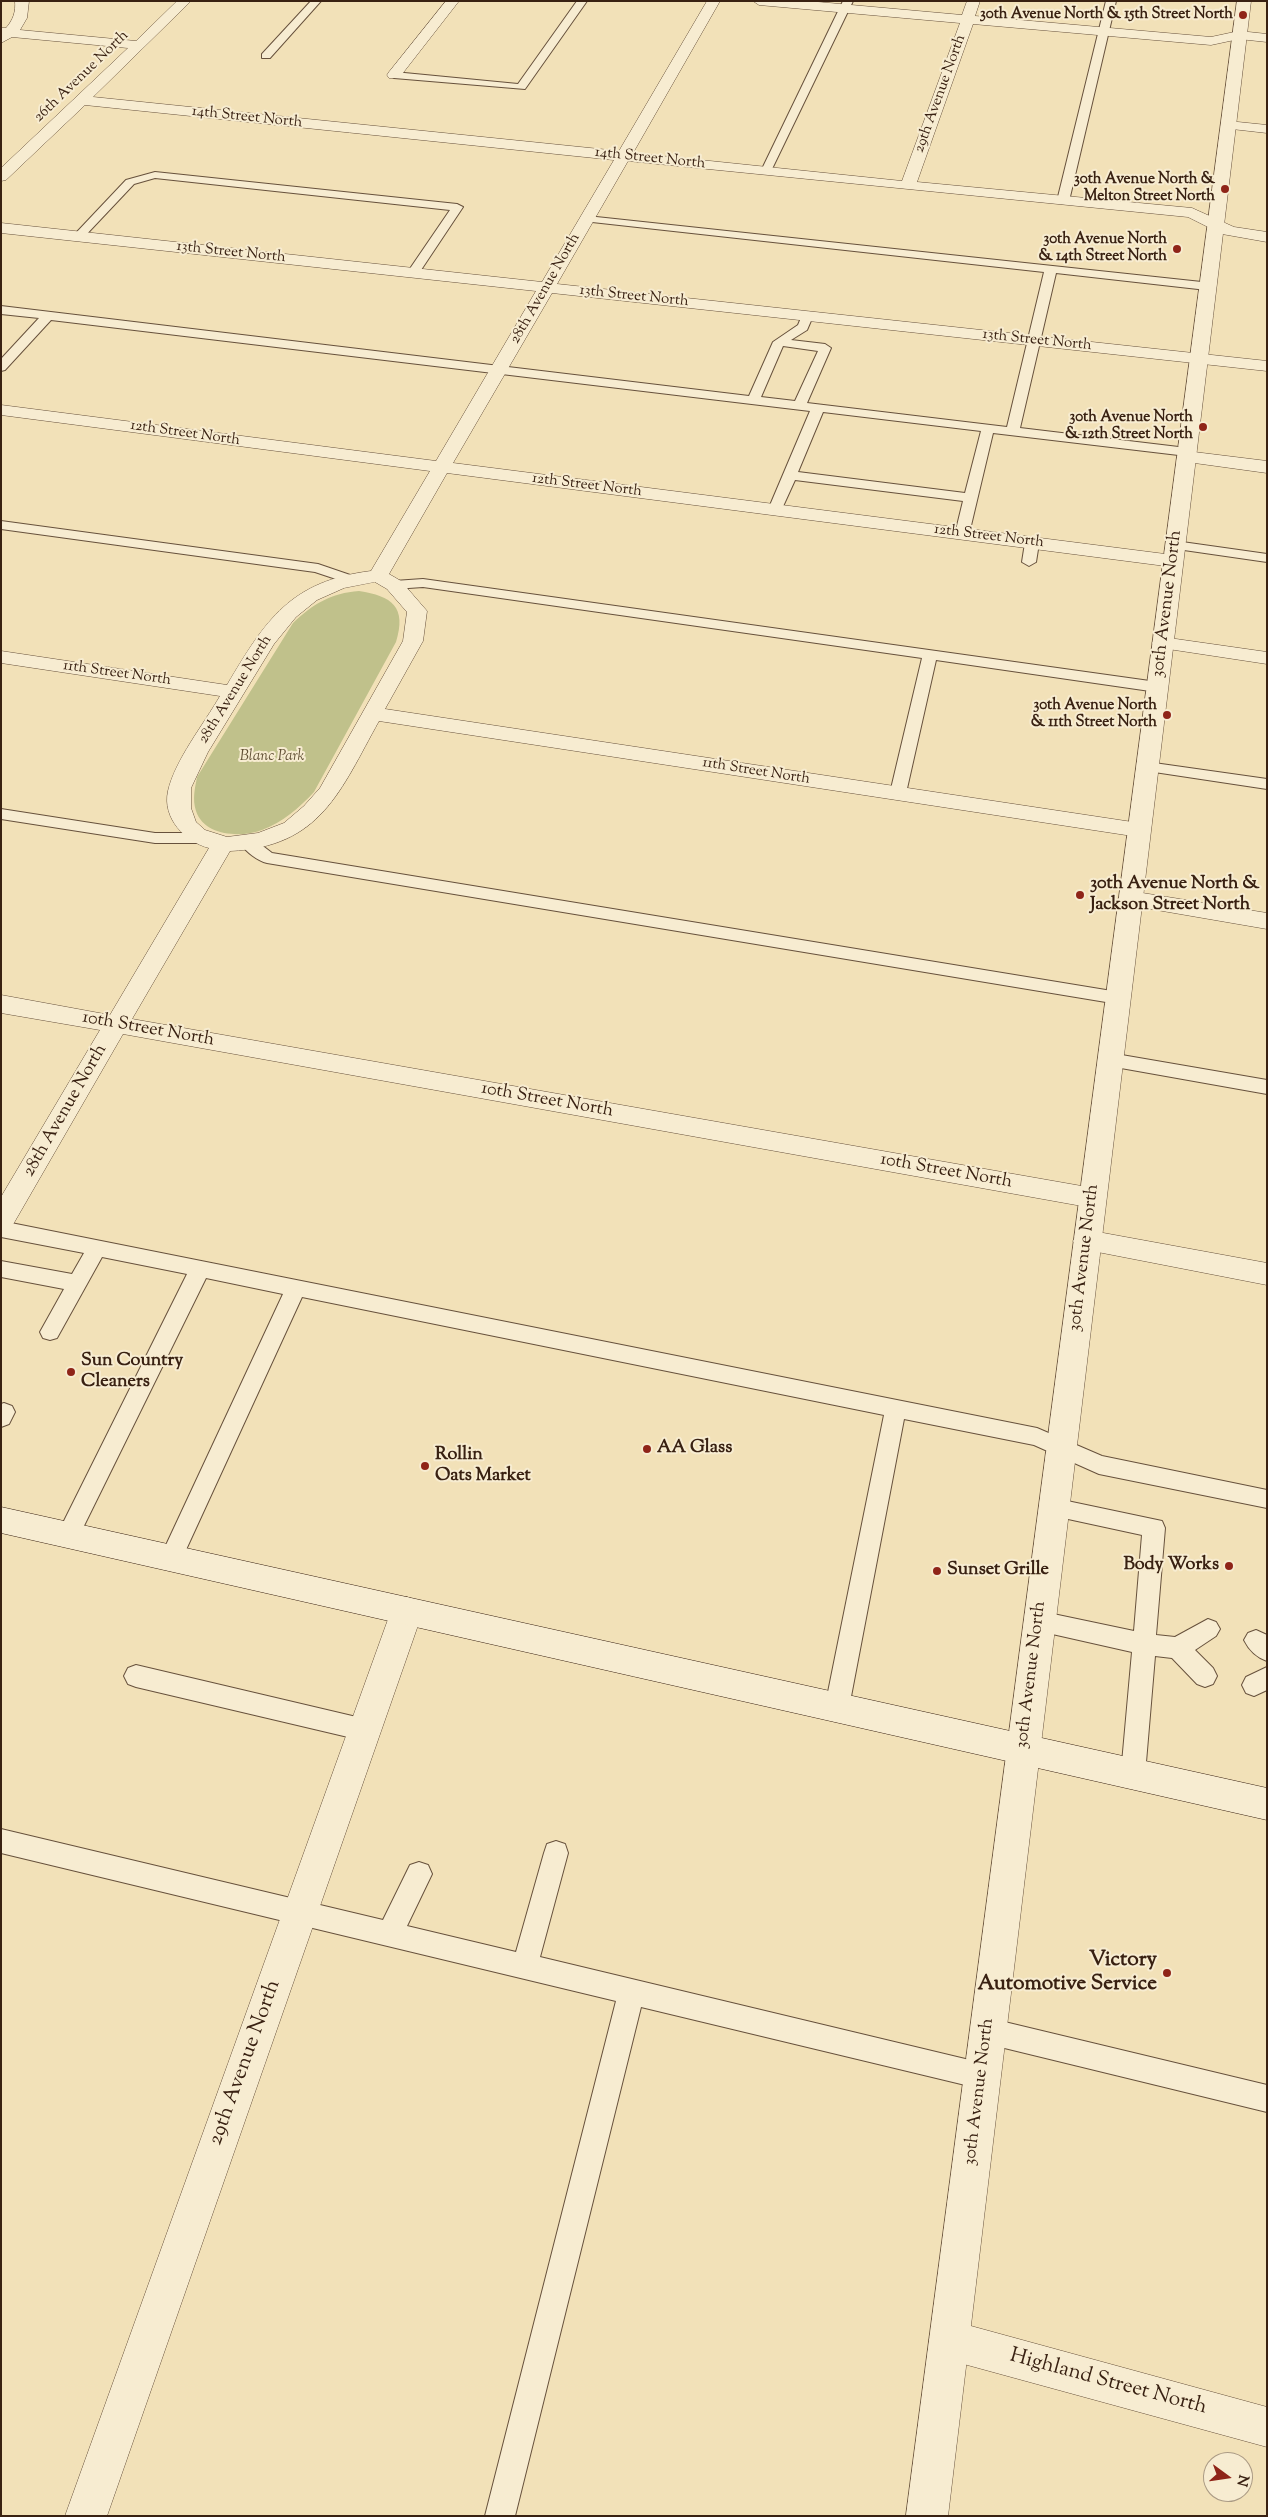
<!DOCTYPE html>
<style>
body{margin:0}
#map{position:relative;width:1268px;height:2517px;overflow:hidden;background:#f2e1b8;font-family:"Sorts Mill Goudy",serif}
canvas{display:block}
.frame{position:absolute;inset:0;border:2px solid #392112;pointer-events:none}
.north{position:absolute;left:1203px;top:2452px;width:50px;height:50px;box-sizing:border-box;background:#f7ecd1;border:1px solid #ab9b85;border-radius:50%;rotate:104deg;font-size:14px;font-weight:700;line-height:20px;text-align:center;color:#392112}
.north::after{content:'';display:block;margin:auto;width:18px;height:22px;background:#8f2418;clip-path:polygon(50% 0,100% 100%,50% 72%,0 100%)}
</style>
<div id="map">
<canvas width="1268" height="2517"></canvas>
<div class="frame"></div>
<div class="north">N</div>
</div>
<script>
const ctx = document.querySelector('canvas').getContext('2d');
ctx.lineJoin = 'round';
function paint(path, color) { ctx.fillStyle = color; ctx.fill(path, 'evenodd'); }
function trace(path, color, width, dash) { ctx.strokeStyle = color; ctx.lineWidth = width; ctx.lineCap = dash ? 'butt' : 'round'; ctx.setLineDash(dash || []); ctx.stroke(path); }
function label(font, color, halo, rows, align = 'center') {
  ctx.font = font + ' "Sorts Mill Goudy",serif'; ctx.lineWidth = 4; ctx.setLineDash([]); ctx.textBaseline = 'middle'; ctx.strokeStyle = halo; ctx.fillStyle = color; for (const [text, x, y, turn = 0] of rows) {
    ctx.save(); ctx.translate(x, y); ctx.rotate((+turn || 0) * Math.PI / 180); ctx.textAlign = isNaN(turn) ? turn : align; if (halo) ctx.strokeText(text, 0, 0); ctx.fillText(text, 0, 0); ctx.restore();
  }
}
paint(new Path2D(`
 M 359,591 C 392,596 407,607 396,642 L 314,792 C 299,808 283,822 262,830 C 241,838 204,836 196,811 C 192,799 195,788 197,777 L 293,623 C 313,604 331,593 359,591 Z`), '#c0c18b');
const service = new Path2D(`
 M 311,1 L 321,1 L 270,58 L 262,58 L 262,54 Z
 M 577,1 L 587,1 L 525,89 L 394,78 L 389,75 L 394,72 L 518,84 Z
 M 843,1 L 853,1 L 771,171 L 766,174 L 762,173 L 761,171 Z
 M 1106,1 L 1116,1 L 1069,201 L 1063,204 L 1057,201 Z
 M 155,172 L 457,204 L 463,207 L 417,276 L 413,277 L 407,273 L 450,210 L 155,178 L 134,184 L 83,238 L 75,238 L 75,234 L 126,180 Z
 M 587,216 L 1211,283 L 1213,286 L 1207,290 L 1056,273 L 1020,428 L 1187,448 L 1194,452 L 1187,456 L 993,433 L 969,534 L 962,538 L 955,534 L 963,501 L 795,480 L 780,513 L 770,513 L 768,510 L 810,411 L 51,320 L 5,370 L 1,371 L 1,359 L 39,318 L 1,314 L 1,306 L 749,396 L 773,342 L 798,325 L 803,313 L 807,312 L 813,316 L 807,330 L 791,340 L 825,344 L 831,348 L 807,403 L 1007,427 L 1044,272 L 583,221 L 581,219 ZM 783,346 L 818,351 L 795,401 L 761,397 ZM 823,412 L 981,431 L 965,493 L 798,472 Z
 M 1,521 L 318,564 L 356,577 L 358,580 L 351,584 L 315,572 L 1,529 Z
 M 1032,539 L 1039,543 L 1036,562 L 1029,566 L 1022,562 L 1025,543 Z
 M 1175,541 L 1267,554 L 1267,562 L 1170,548 L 1168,545 L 1170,542 Z
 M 423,579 L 1157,682 L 1165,687 L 1157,692 L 936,660 L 906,793 L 904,797 L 892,797 L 890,793 L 922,658 L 423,587 L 394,589 L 387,585 L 394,581 Z
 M 1147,762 L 1267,779 L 1267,789 L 1141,770 L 1139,767 L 1141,764 Z
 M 1,809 L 155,833 L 201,833 L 207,834 L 209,838 L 207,842 L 201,843 L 155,843 L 1,819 Z
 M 249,839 L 255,840 L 272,853 L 1118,992 L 1124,994 L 1127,998 L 1124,1002 L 1118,1004 L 267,863 C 258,861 246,852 241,844 L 243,840 Z
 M 1110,1053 L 1267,1080 L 1267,1094 L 1104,1065 L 1101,1060 L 1104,1055 Z
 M 1,1221 L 1037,1428 L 1102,1456 L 1267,1490 L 1267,1508 L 1099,1474 L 1034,1445 L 904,1419 L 849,1707 L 845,1715 L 837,1718 L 829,1715 L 825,1707 L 884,1415 L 302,1297 L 179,1565 L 171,1568 L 163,1565 L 160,1558 L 283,1294 L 206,1278 L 76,1542 L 68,1545 L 60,1542 L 57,1535 L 187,1274 L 102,1257 L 57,1338 L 50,1340 L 43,1338 L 40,1332 L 64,1289 L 1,1277 L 1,1261 L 72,1274 L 84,1253 L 1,1237 Z
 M 4,1403 L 12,1406 L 15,1412 L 9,1424 L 1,1427 L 1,1404 Z
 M 1053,1498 L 1162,1521 L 1165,1528 L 1156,1635 L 1175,1637 L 1208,1619 L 1216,1622 L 1220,1629 L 1216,1636 L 1195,1650 L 1213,1668 L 1217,1676 L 1213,1684 L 1205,1687 L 1197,1684 L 1172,1658 L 1155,1656 L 1145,1774 L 1142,1782 L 1133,1785 L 1124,1782 L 1121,1774 L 1132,1652 L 1039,1631 L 1031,1628 L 1027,1621 L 1031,1614 L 1039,1611 L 1134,1631 L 1142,1535 L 1045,1514 L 1042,1507 L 1045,1500 Z
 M 1256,1630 L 1267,1635 L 1267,1661 C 1256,1657 1249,1650 1244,1640 L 1248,1633 Z
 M 136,1665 L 365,1719 L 373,1722 L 377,1730 L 373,1738 L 365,1741 L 136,1687 L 128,1684 L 124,1676 L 128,1668 Z
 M 1267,1667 L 1267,1690 L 1254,1696 L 1246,1693 L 1242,1685 L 1246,1677 Z
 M 1,1829 L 383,1920 L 410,1865 L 419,1862 L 428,1865 L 432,1874 L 407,1926 L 516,1952 L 544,1853 L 547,1844 L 556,1841 L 565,1844 L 568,1853 L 540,1957 L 982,2063 L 991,2067 L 995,2076 L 991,2085 L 982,2089 L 641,2007 L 515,2516 L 485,2516 L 616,2001 L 1,1853 Z
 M 988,2018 L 1267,2085 L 1267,2112 L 988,2044 L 979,2040 L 975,2031 L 979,2022 Z`);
const minor = new Path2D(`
 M 15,1 L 29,1 L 27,18 L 20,30 L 136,41 L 177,1 L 191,1 L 93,97 L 619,151 L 707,1 L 720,1 L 633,153 L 902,181 L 960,23 L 759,5 L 753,1 L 807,1 L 962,15 L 967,1 L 980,1 L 975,16 L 1211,37 L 1239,31 L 1267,34 L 1267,42 L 1239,39 L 1211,45 L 973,24 L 917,182 L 1192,208 L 1234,227 L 1267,232 L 1267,242 L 1222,234 L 1188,217 L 628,161 L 557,284 L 1267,361 L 1267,371 L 552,293 L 453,463 L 1173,555 L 1180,557 L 1183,561 L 1180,565 L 1173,567 L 447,473 L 389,574 L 401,581 L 427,611 L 423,641 L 385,709 L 1139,823 L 1147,825 L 1150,830 L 1147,835 L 1139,837 L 379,721 C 340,791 321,847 230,851 L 132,1019 L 1093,1188 L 1102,1191 L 1106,1198 L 1102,1205 L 1093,1208 L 123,1034 L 11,1228 L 1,1231 L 1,1197 L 100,1030 L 1,1013 L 1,995 L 110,1015 L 209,848 C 185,842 162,818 168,791 C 175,760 204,724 220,696 L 1,663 L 1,651 L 227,685 C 266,619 291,581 371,571 L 430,471 L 1,415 L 1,405 L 436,461 L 536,291 L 1,233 L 1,223 L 542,282 L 614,160 L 85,105 L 6,180 L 1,181 L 1,168 L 128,48 L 12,37 L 1,43 L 1,28 L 6,28 C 13,20 16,12 15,1 ZM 375,582 L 387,589 L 407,612 L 403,641 L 320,788 L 304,806 L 284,823 L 258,833 L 227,837 L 205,830 L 196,822 L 191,808 L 191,788 L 208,752 L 274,644 L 296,617 L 317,600 L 344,588 Z
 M 446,1 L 459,1 L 399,78 L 389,78 L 387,75 L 389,72 Z
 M 1228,121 L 1267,125 L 1267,133 L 1223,128 L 1221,125 Z
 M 1186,451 L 1267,461 L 1267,473 L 1180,461 L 1177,457 L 1180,453 Z
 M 1162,637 L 1267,652 L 1267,664 L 1155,647 L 1152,643 L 1155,639 Z
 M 1130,891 L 1267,913 L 1267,929 L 1122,904 L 1118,899 L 1122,894 Z
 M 1087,1230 L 1267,1263 L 1267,1285 L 1077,1248 L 1073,1241 L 1077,1234 Z
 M 407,1597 L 418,1601 L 423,1611 L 107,2516 L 65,2516 L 391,1611 L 396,1601 Z
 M 949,2320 L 1267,2407 L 1267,2447 L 949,2360 L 935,2354 L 929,2340 L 935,2326 Z`);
const tertiary = new Path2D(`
 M 1237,1 L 1251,1 L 948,2516 L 906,2516 Z`);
const secondary = new Path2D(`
 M 1,1507 L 1267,1788 L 1267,1820 L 1,1533 Z`);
trace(service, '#67513c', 2);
trace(minor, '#67513c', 1);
trace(tertiary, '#67513c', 1);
trace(secondary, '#392112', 1);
paint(service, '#f7ecd1');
paint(minor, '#f7ecd1');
paint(tertiary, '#f7ecd1');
paint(secondary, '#f7ecd1');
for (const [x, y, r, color] of [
 [1243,15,5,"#8f2418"],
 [1225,189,5,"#8f2418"],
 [1177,249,5,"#8f2418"],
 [1203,427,5,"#8f2418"],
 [1167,715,5,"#8f2418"],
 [1080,895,5,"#8f2418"],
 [71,1372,5,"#8f2418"],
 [647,1449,5,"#8f2418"],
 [425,1466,5,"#8f2418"],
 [1229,1566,5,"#8f2418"],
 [937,1571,5,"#8f2418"],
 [1167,1973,5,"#8f2418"]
]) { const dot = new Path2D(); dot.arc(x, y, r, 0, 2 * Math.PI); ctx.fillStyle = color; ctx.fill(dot); trace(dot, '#f7ecd1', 2); }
label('bold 15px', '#392112', '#f7ecd1', [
 ["30th Avenue North & 15th Street North",1233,15],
 ["30th Avenue North &",1215,180],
 ["Melton Street North",1215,197],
 ["30th Avenue North",1167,240],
 ["& 14th Street North",1167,257],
 ["30th Avenue North",1193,418],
 ["& 12th Street North",1193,435],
 ["30th Avenue North",1157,706],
 ["& 11th Street North",1157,723]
], 'right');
label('15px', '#392112', '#f7ecd1', [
 ["26th Avenue North",82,77,-44],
 ["29th Avenue North",941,94,-70],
 ["14th Street North",247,118,6],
 ["14th Street North",650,159,6],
 ["13th Street North",231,253,6],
 ["28th Avenue North",546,289,-60],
 ["13th Street North",634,297,6],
 ["13th Street North",1037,341,6],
 ["12th Street North",185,434,8],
 ["12th Street North",587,486,7],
 ["12th Street North",989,537,7],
 ["11th Street North",117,674,8],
 ["28th Avenue North",236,690,-58],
 ["11th Street North",756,772,9]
]);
label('italic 15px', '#625136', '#f7ecd1', [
 ["Blanc Park",272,757]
]);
label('18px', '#392112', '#f7ecd1', [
 ["30th Avenue North",1168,604,-83],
 ["10th Street North",148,1030,10],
 ["10th Street North",547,1101,10],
 ["28th Avenue North",66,1111,-60],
 ["10th Street North",946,1172,10],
 ["30th Avenue North",1085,1258,-83],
 ["30th Avenue North",1032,1675,-83],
 ["30th Avenue North",980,2092,-83]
]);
label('bold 18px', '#392112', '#f7ecd1', [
 ["30th Avenue North &",1090,885],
 ["Jackson Street North",1090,906],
 ["Sun Country",81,1362],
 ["Cleaners",81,1383],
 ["AA Glass",657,1449],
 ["Rollin",435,1456],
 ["Oats Market",435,1477],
 ["Body Works",1219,1566,"right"],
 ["Sunset Grille",947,1571]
], 'left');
label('bold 21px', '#392112', '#f7ecd1', [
 ["Victory",1157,1961],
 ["Automotive Service",1157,1985]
], 'right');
label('21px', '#392112', '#f7ecd1', [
 ["29th Avenue North",246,2063,-70],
 ["Highland Street North",1108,2383,15]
]);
</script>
